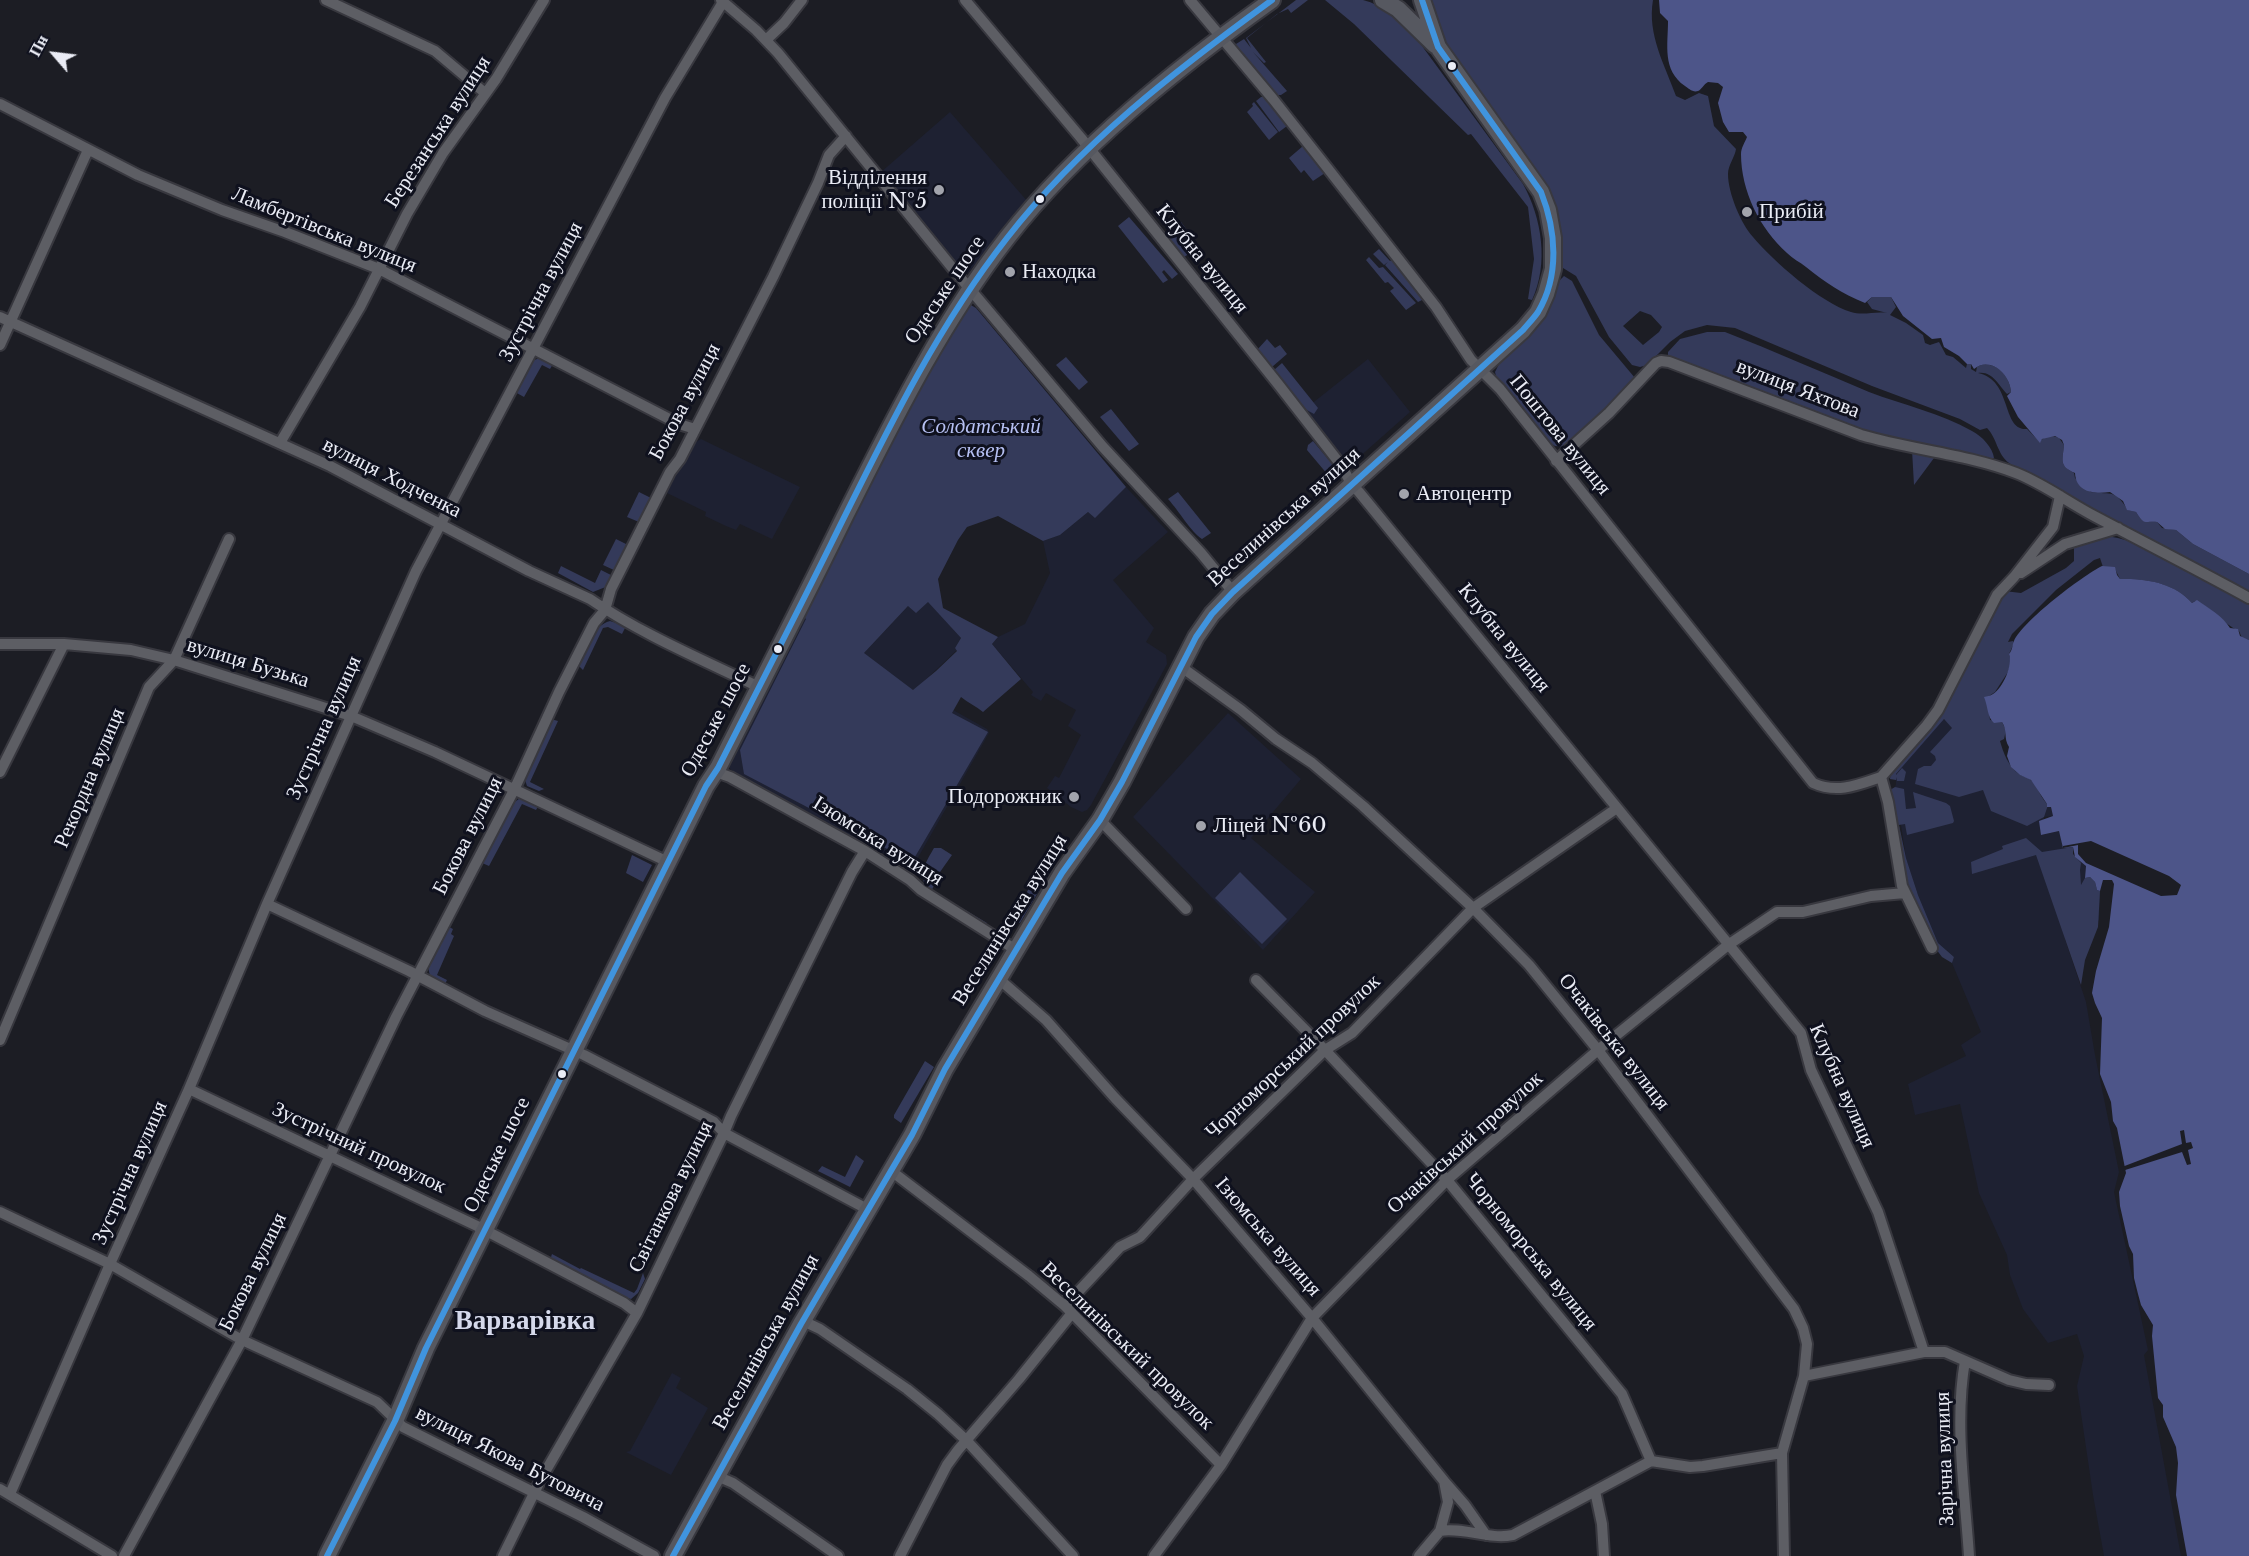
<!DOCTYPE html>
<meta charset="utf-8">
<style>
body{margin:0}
#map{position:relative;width:2249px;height:1556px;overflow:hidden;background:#1c1d24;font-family:"Libre Baskerville",serif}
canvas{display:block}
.north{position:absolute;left:24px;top:24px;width:60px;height:60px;-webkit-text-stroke:4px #0f111e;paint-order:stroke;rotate:298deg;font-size:16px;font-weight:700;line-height:24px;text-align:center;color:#eaecf5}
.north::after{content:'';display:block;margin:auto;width:21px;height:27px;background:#eaecf5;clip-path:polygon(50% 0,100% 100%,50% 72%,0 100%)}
</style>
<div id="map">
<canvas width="2249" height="1556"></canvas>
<div class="north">Пн</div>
</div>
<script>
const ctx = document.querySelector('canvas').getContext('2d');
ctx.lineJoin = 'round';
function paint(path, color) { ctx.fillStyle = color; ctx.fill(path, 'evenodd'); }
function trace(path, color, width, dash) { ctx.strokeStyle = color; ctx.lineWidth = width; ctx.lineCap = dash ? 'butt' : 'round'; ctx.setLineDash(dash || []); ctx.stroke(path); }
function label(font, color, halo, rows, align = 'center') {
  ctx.font = font + ' "Libre Baskerville",serif'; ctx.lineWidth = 6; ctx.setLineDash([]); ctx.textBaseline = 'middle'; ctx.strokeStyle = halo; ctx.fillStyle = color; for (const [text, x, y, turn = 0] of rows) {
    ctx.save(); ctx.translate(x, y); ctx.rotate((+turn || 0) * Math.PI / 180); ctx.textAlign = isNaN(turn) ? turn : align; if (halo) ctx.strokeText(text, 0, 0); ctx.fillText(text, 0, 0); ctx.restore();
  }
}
paint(new Path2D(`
 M 950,112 L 1028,202 L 968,273 L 963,272 L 956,266 L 880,173 Z
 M 1368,359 L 1410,412 L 1357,459 L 1353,461 L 1347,460 L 1336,450 L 1305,409 Z
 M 701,439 L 800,487 L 772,539 L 740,524 L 736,530 L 726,526 L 705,516 L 706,512 L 667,493 L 689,449 L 694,443 Z
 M 1126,487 L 1168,532 L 1113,580 L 1154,628 L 1146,642 L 1166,655 L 1167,664 L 1091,805 L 1087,810 L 1082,812 L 1071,807 L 1047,788 L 1055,776 L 1059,778 L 1081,735 L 1068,726 L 1076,710 L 1046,693 L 1041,701 L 1031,695 L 1033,692 L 992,644 L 998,637 L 1025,624 L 1050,573 L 1043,541 L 1060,535 L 1088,512 L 1095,517 Z
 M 928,601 L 961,638 L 955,648 L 957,650 L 920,685 L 952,712 L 953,710 L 987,729 L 989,733 L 916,861 L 913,866 L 908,867 L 731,770 L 728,765 L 803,616 L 864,653 L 908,606 Z
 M 1228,713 L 1301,779 L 1251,838 L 1315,892 L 1263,950 L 1133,817 Z
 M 1943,719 L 2004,756 L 2045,802 L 2051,806 L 2053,816 L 2044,817 L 2042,835 L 2059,831 L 2075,857 L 2086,866 L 2085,877 L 2100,891 L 2099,920 L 2094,928 L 2065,939 L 2086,1002 L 2095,1055 L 2119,1172 L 2114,1192 L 2148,1350 L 2144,1355 L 2181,1556 L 2104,1556 L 2093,1495 L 2077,1386 L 2084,1356 L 2077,1334 L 2048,1343 L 2023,1309 L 2010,1275 L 2007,1255 L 1979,1193 L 1960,1104 L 1915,1115 L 1908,1084 L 1966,1056 L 1961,1045 L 1981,1032 L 1952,963 L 1954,957 L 1938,943 L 1918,895 L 1906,858 L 1895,786 L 1896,785 L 1896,774 Z
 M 672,1373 L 681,1378 L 676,1388 L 708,1408 L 671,1475 L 626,1452 L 630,1451 Z`), '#1e2132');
paint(new Path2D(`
 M 1296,0 L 1308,0 L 1291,13 L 1288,9 L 1277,14 L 1247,38 L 1266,62 L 1264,63 L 1253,52 L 1287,91 L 1281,95 L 1274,95 L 1237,50 L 1236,44 L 1244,39 L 1251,48 L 1246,38 Z
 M 1325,0 C 1337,0 1352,0 1363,0 C 1383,5 1400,21 1414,35 L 1523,184 C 1542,218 1549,264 1532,300 L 1528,299 L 1534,259 L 1528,207 L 1471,134 L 1468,135 L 1354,24 Z
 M 1428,0 L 1653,0 C 1647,35 1665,65 1676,96 L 1685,100 L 1699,93 L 1708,96 L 1714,126 L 1736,149 C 1735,157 1728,165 1728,174 C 1728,193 1741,224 1753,237 C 1773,261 1821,303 1851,312 C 1863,316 1875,311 1887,313 L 1872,309 L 1867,302 L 1872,297 L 1891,297 L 1896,307 L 1890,315 L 1906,323 L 1923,335 L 1925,343 L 1930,345 L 1939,342 L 1946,355 L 1953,357 L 1966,368 L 1967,364 L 1971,364 L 1971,369 L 1976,372 L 1977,367 C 1994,358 2010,376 2011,392 L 2007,394 C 1998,385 1993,371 1978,373 C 2013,380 2001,431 2027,429 L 2040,442 C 2043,436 2053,435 2059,438 L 2064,445 C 2063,460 2058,464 2074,473 L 2075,478 L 2091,492 C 2113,495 2114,489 2128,510 L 2136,512 C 2143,523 2146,521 2157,522 L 2162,528 L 2176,530 L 2193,544 L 2249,574 L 2249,592 C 2184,557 2117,525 2053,487 C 2040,479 2020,472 2009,463 C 1997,454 1997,438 1987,428 L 1980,430 L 1960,419 L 1872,386 L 1735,328 L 1707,325 L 1685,331 L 1670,342 L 1647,365 L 1640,367 L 1632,365 L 1609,337 L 1576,276 L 1563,268 L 1561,245 L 1549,190 L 1443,43 ZM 1640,311 L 1651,315 L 1662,327 L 1659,332 L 1643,345 L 1623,326 Z
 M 1261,97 L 1264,97 L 1287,126 L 1279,132 L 1256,101 Z
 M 1254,102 L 1278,132 L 1269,140 L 1247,112 L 1253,106 L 1252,104 Z
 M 1303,146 L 1325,173 L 1313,181 L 1304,170 L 1301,173 L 1289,158 Z
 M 1129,217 L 1178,274 L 1172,279 L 1164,270 L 1162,272 L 1168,280 L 1163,283 L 1118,226 Z
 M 1181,222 L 1199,246 L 1183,258 L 1165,235 Z
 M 1379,249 L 1390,261 L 1393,259 L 1424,299 L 1418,302 L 1385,265 L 1388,262 L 1384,265 L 1373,254 Z
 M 1369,257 L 1379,268 L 1383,267 L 1416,303 L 1406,310 L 1390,291 L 1394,288 L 1388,282 L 1385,283 L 1366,260 Z
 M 1564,276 L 1572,281 L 1599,335 L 1635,378 L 1568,447 L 1555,446 L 1547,441 L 1496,376 L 1495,372 L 1500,362 L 1531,331 L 1554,295 L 1559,281 Z
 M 969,304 L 976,308 L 1126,487 L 1095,518 L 1088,512 L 1060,535 L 1043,541 L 998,516 L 967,527 L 958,540 L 938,579 L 943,608 L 998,637 L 992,644 L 1021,679 L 983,712 C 976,706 968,703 961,697 L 952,713 L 988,732 L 912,862 L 744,774 L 740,750 L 806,619 L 803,616 L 928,370 ZM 928,602 L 961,638 L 955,648 L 957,651 L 936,671 L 913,690 L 864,653 L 908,606 L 916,613 Z
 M 1707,332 L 1725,332 C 1774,351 1821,372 1869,392 C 1903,405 1941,413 1972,431 C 1982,436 1993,448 1994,458 L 1990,460 L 1868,433 L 1671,359 L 1668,356 L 1668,352 L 1680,339 Z
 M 1267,339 L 1275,348 L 1280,345 L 1287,354 L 1272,367 L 1257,350 Z
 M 1066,357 L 1088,382 L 1079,390 L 1056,365 Z
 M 540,358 L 553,364 L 550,369 L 542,365 L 524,397 L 515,392 L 531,361 Z
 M 1282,363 L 1318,408 L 1314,414 L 1305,409 L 1274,370 Z
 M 1111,409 L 1139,444 L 1129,451 L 1100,417 Z
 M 1313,441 L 1334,466 L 1335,469 L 1330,475 L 1328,475 L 1307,450 L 1308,445 Z
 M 1912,450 L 1937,454 L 1914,485 Z
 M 639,492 L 651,498 L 639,522 L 627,517 Z
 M 1178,492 L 1211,533 L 1202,539 C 1191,532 1179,511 1168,499 Z
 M 2101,536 C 2143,536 2211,583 2249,604 L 2249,640 L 2242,638 L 2239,631 C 2223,624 2212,607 2195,601 L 2192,603 C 2175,583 2145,578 2120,579 L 2114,567 L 2103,567 L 2100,558 L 2094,560 L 2056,590 L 2012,634 L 2008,642 L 2013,641 L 2014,643 L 2009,654 L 2011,663 L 2008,672 L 1995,692 L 1989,696 L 1988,705 L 1990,720 L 2002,722 L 2006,730 L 2004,739 L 2000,741 C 2003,752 2009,768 2019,774 C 2023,777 2027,776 2032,781 C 2038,788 2041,798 2048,805 L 2044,817 L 2027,826 L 1991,811 L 1983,790 L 1959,797 L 1915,784 L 1918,769 L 1924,766 L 1931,766 L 1936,760 L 1935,756 L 1930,752 L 1952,728 L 1944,719 L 1896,774 L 1896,775 L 1902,768 L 1906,772 L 1904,781 L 1897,781 L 1896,777 L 1896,780 L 1890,779 L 1891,770 L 1929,727 L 2004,591 L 2021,593 L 2066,568 L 2074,561 L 2074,547 Z
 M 616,539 L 628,545 L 616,571 L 603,565 Z
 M 561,566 L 595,583 L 601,570 L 613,576 L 608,586 L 593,592 L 558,573 Z
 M 610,621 L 626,626 L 622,634 L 608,627 L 603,628 L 583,670 L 578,665 C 585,651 593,625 610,621 Z
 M 551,719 L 558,721 L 530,782 L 544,789 L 539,791 L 527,786 L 524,777 Z
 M 1895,787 L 1904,789 L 1906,809 L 1916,808 L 1913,792 L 1946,803 L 1950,806 L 1954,821 L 1953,823 L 1907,835 L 1905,824 L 1899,825 L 1906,858 L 1918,895 L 1938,943 L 1954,957 L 1952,963 L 1942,957 L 1933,945 L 1904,885 L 1890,790 Z
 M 520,798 L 539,805 L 536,810 L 522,804 L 489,866 L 480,862 L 511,805 Z
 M 2026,838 L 2042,852 L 2073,847 L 2073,854 L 2081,863 L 2080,870 L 2081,885 L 2085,878 L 2090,877 L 2095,882 L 2097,890 L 2100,891 L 2098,927 L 2085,960 L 2081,985 L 2036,855 L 1972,874 L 1971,862 L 2003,849 L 2002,846 Z
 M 934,848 L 941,848 L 952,855 L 940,872 L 932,890 L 987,923 L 986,925 L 927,889 C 918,873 926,862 934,848 Z
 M 632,855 L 652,865 L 643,882 L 626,873 Z
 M 1042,867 L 1051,870 L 1020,923 L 1011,918 Z
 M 1240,872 L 1287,919 L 1262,944 L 1215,898 Z
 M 447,926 L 453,929 L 451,934 L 454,936 L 437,975 L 447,980 L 444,986 L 430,976 L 428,967 Z
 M 925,1061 L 934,1067 L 901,1123 L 894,1118 L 894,1115 Z
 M 856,1155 L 864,1161 L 850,1187 L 818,1171 L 822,1166 L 845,1177 Z
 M 552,1254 L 580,1269 L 581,1268 L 634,1293 L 637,1289 L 643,1273 L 645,1279 L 638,1293 L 631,1299 L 627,1298 L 550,1260 Z`), '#343a5a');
paint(new Path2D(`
 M 1659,0 L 2249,0 L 2249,574 L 2193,544 L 2176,530 L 2165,529 L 2157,522 C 2144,521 2145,526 2136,512 L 2127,510 L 2123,501 L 2110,492 C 2095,494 2076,493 2075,473 C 2058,466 2063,459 2064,445 L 2062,440 L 2055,436 L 2042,439 L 2040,443 L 2018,417 L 2007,396 L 2011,392 C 2010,374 1990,356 1974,369 L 1971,364 L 1967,364 L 1959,356 L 1944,347 L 1941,338 L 1932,339 L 1903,316 L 1891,297 L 1872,297 L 1865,303 C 1841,293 1826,283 1806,267 C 1800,262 1793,259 1787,253 C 1760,229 1741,191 1741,154 C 1741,148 1745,142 1747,137 L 1743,132 L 1729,132 L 1723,122 L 1718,103 L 1723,87 L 1718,83 L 1708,82 C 1704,84 1701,90 1698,91 C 1693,93 1688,88 1685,86 C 1662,70 1668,45 1668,21 L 1660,13 Z
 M 2102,566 L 2115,567 L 2117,575 L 2120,579 C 2146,578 2175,583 2192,603 L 2197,600 C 2208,608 2223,616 2230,628 L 2238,629 L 2240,636 L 2249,640 L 2249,1556 L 2187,1556 L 2176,1495 L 2178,1463 L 2176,1447 L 2163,1417 L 2163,1405 L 2158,1398 L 2152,1336 L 2153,1325 L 2141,1305 L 2138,1294 L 2134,1278 L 2133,1254 L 2129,1246 L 2120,1206 L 2119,1192 L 2126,1173 L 2117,1128 L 2113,1121 L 2111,1102 L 2100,1074 L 2102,1018 L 2095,1003 L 2092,993 L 2096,971 L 2109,927 L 2114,884 L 2112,880 L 2103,880 L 2100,891 L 2097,890 L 2095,882 L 2090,877 L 2085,878 L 2086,866 L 2075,857 L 2073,847 L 2063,848 L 2059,831 L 2041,835 L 2039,821 L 2053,816 L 2051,807 L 2047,807 L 2047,804 L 2031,780 L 2020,775 L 2011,767 L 2007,756 L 2009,747 C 2003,737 2008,731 2002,722 L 1994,723 C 1987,717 1988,706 1984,697 C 1987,696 1990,696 1993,694 C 2003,688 2013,665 2009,654 C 2013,649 2012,645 2014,641 C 2023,621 2082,576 2102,566 Z`), '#4d5589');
paint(new Path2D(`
 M 2091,841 L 2169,876 L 2181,885 L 2177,895 L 2161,896 L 2086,863 L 2078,854 L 2078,845 L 2063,848 L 2063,846 Z
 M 2184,1130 L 2186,1143 L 2191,1142 L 2193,1148 L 2188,1150 L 2191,1164 L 2187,1165 L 2182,1152 L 2122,1171 L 2122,1167 L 2182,1144 L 2180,1131 Z`), '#1c1d24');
const minor = new Path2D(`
 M 326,0 L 435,51 L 485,93
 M 721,0 L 756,30 L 778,53 L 959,276 L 1103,447 L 1201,553 L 1233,592
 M 965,0 L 1081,138 L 1278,384 L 1341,465 L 1352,485 L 1359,492 L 1801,1033 L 1811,1070 L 1878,1212 L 1924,1352
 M 1190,0 L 1273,99 L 1329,170 L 1436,307 L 1471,360 L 1500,389 L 1813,783 C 1837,794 1858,785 1881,777
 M 766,40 L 784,23 L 802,0
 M 0,104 L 138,175 L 222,210 L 285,232 L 379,269 L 679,424 L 695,429
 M 0,317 L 330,466 L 529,571 L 590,599 C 641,634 703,660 759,687
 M 0,345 L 88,150
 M 280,443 L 360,307 L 407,214 L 443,153 L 496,79 L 544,0
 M 1556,461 L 1609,413 L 1656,363 L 1661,361 L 1669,362 L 1861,435 C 1912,450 1966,454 2016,473 C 2044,484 2069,503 2096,517 C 2147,544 2198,570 2249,598
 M 2021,573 L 2065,544 L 2118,528
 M 0,644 L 64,644 L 131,650 L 174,660 L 351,716 L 435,752 L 668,862
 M 1180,666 L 1241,710 L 1276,739 L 1312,763 L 1363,806 L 1473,908 L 1529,965 L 1598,1050 L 1794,1309 L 1803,1328 L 1807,1344 L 1804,1376 L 1782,1453 L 1784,1556
 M 0,772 L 64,644
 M 716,772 L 730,777 L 865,851 L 910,880 L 921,890 L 1016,950
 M 1881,777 L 1927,725 L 1938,710 L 1997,595 L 2014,577 L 2053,527 L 2060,496
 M 1881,777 L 1888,802 L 1902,886 L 1932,948
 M 1100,820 L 1186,909
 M 267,904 L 409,971 L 485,1011 L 584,1055 L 714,1122 L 724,1133 L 867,1209
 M 999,979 L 1046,1020 L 1115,1098 L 1193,1179 L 1312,1318 L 1444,1481 L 1448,1502 L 1440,1531
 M 1256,980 L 1325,1050 L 1447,1180 L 1622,1394 L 1651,1461
 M 0,1040 L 149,687 L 174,660 L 229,539
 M 189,1089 L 477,1226 L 624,1303 L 637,1313
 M 890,1170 L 1029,1276 L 1065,1306 L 1221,1465
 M 0,1212 L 110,1264 L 242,1340 L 377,1402 L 403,1427 L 583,1517 L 654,1556
 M 1065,1306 L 1120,1247 L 1140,1237 L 1193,1179 L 1325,1050 L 1352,1033 L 1473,908 L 1617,808
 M 803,1321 L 820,1329 L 907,1389 L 938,1414 L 967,1441 L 1073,1556
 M 1965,1361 C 1954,1423 1965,1493 1969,1556
 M 1804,1376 L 1924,1352 L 1945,1352 L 2009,1380 L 2026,1384 L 2049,1385
 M 717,1476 L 733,1483 L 838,1556
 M 1444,1481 L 1465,1505 L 1486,1535
 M 0,1489 L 112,1556
 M 1595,1491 L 1602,1524 L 1604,1556
 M 10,1494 L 110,1264 L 189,1089 L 267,904 L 416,571 L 665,98 L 723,2
 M 124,1556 L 242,1340 L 396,1017 L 514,790 L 559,692 L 594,623 L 605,610 L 611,589 L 670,472 L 680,459 L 773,277 L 818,183 L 829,155 L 846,136
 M 503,1556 L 541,1479 L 637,1313 L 724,1133 L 731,1116 L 852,872 L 865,851
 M 900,1556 L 947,1465 L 958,1450 L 1019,1379 L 1072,1313
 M 1154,1556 L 1221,1465 L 1312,1318 L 1447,1180 L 1598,1050 L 1728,945 L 1777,912 L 1803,912 L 1871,896 L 1905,893
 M 1419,1556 L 1440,1531 C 1464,1527 1489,1540 1513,1535 L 1651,1461 L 1690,1467 L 1703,1466 L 1782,1453`);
const highway = new Path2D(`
 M 1383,0 L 1398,9 L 1435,45
 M 327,1556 L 395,1421 L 426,1348 L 706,786 L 718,768 C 760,685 803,602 844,518 C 893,421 940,324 1007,238 C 1078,147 1178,67 1272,0
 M 673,1556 L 801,1324 L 912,1135 L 945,1069 L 1062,873 L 1100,820 L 1122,782 L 1196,637 L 1212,614 L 1233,592 L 1523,330 L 1538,312 L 1546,294 L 1553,269 L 1553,238 L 1548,210 L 1541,192 L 1438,47 L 1422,0`);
trace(minor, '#38383f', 14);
trace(highway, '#38383f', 20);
trace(minor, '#5d5e64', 10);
trace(highway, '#565860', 16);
trace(new Path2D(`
 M 327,1556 L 395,1421 L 426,1348 L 706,786 L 718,768 C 756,693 794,619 831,544 C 883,439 934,331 1007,238 C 1080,144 1176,70 1272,0
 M 673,1556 L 801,1324 L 912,1135 L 945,1069 L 1062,873 L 1100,820 L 1122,782 L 1196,637 L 1212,614 L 1233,592 L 1523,330 C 1528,324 1534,318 1538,312 C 1560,275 1556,230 1541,192 L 1438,47 L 1422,0`), '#4094de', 6);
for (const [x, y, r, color] of [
 [1452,66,5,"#eaecf5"],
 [939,190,6,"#a2a4ac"],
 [1040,199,5,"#eaecf5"],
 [1747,212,6,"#a2a4ac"],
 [1010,272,6,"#a2a4ac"],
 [1404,494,6,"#a2a4ac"],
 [778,649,5,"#eaecf5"],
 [1074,797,6,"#a2a4ac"],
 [1201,826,6,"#a2a4ac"],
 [562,1074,5,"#eaecf5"]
]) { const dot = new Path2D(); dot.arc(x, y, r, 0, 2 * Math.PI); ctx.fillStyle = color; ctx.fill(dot); trace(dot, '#0f111e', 2); }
label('21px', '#eaecf5', '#0f111e', [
 ["Березанська вулиця",438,132,-57],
 ["Ламбертівська вулиця",324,230,22],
 ["Клубна вулиця",1202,259,51],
 ["Одеське шосе",945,290,-56],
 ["Зустрічна вулиця",541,292,-62],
 ["вулиця Яхтова",1798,389,21],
 ["Бокова вулиця",685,402,-62],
 ["Поштова вулиця",1560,435,51],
 ["вулиця Ходченка",392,478,27],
 ["Веселинівська вулиця",1284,517,-42],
 ["Клубна вулиця",1504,638,51],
 ["вулиця Бузька",248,663,17],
 ["Одеське шосе",716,720,-62],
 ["Зустрічна вулиця",324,728,-66],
 ["Рекордна вулиця",90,778,-67],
 ["Бокова вулиця",468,836,-63],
 ["Ізюмська вулиця",878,841,32],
 ["Веселинівська вулиця",1010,920,-58],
 ["Очаківська вулиця",1614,1042,52],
 ["Чорноморський провулок",1293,1057,-43],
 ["Клубна вулиця",1842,1086,66],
 ["Очаківський провулок",1465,1143,-42],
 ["Зустрічний провулок",359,1148,25],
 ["Одеське шосе",497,1155,-64],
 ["Зустрічна вулиця",130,1173,-66],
 ["Світанкова вулиця",671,1197,-64],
 ["Ізюмська вулиця",1268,1237,49],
 ["Чорноморська вулиця",1531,1252,51],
 ["Бокова вулиця",253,1272,-64],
 ["Веселинівська вулиця",766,1342,-61],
 ["Веселинівський провулок",1127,1346,44],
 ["вулиця Якова Бутовича",510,1459,27],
 ["Зарічна вулиця",1945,1459,-92]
]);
label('21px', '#eaecf5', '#0f111e', [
 ["Відділення",927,178,"right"],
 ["поліції №5",927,202,"right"],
 ["Прибій",1759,212],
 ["Находка",1022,272],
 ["Автоцентр",1416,494],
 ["Подорожник",1062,797,"right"],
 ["Ліцей №60",1213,826]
], 'left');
label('italic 21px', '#b6c0f3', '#0f111e', [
 ["Солдатський",981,427],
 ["сквер",981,451]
]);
label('bold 27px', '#d5d9eb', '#0f111e', [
 ["Варварівка",525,1321]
]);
</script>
